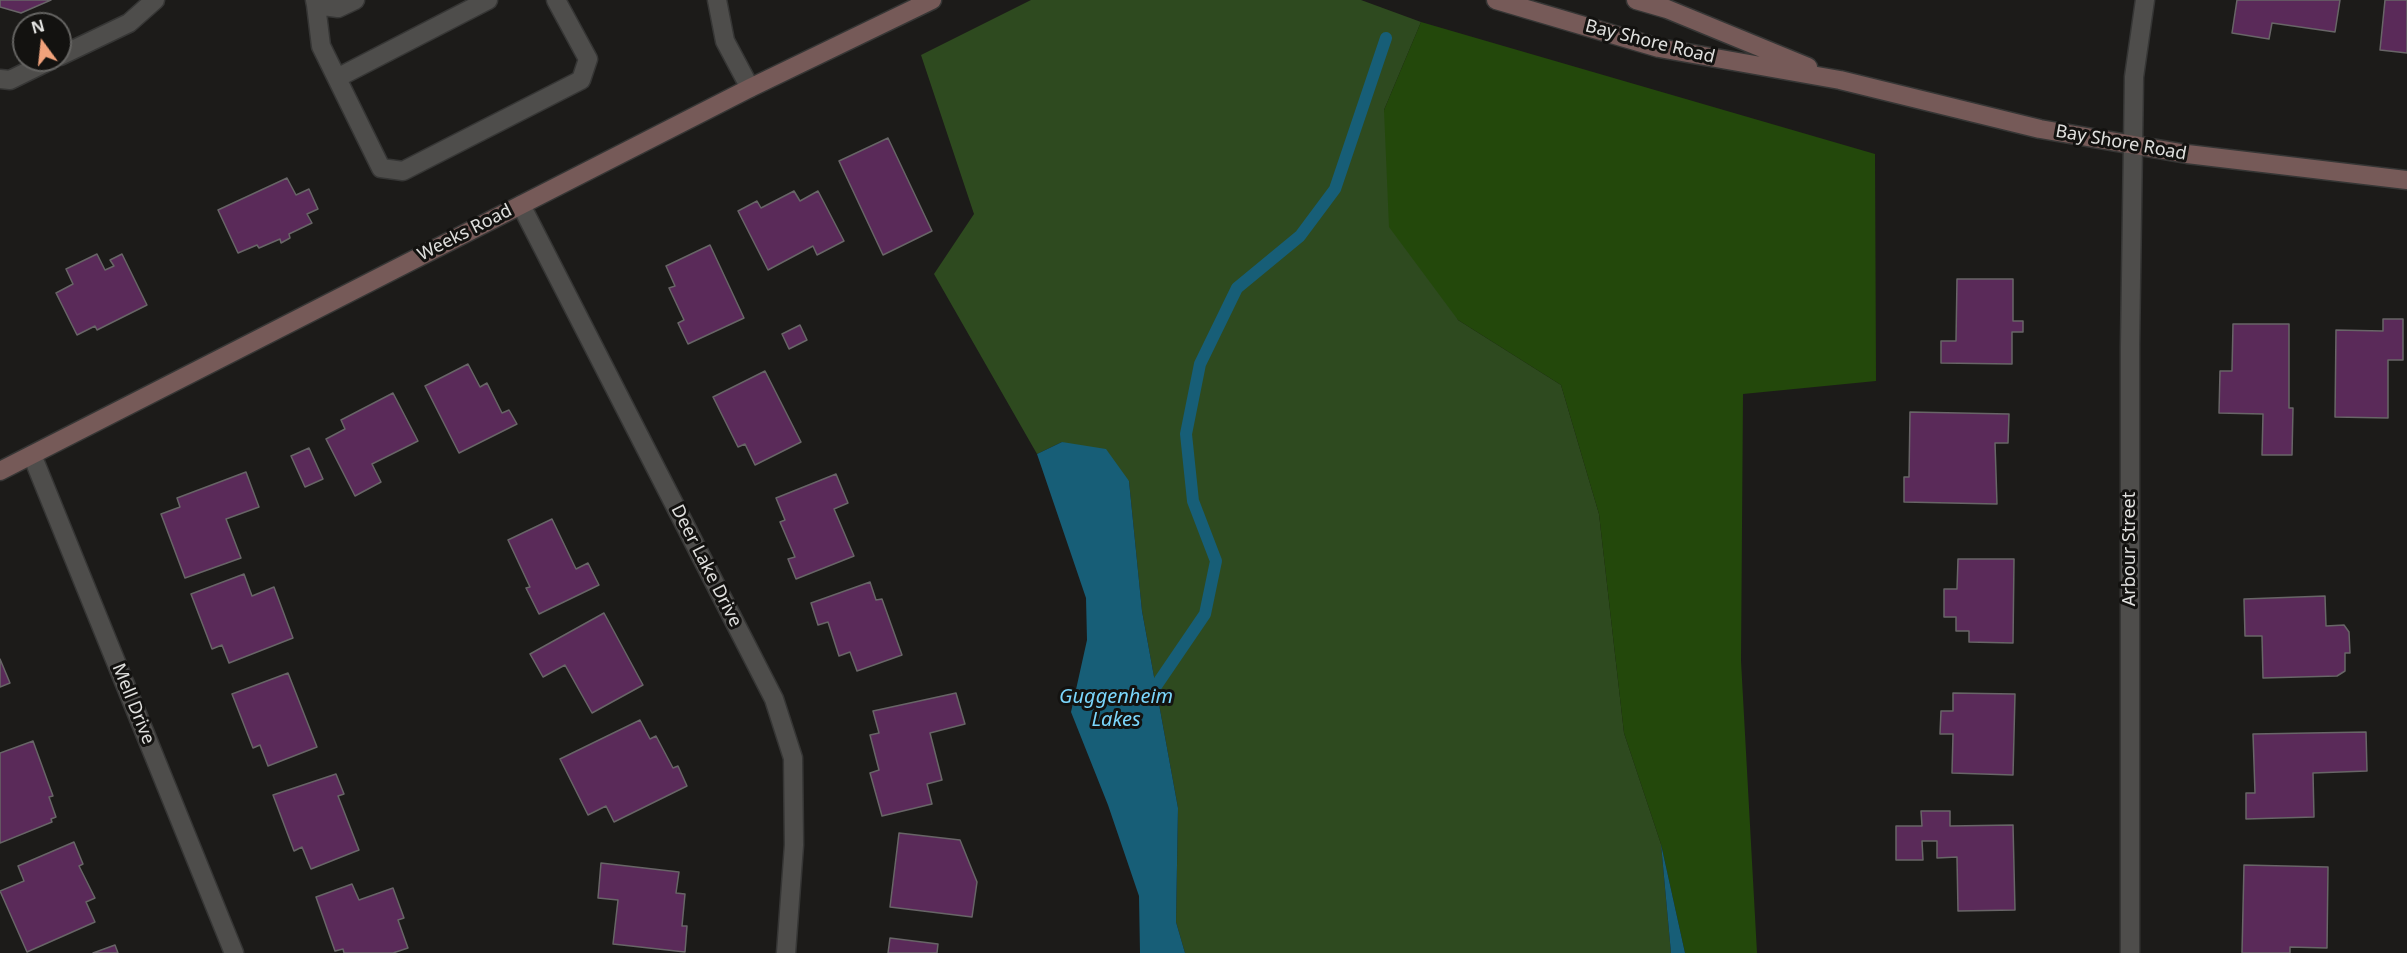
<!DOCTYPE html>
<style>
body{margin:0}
#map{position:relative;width:2407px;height:953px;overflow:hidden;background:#1c1b19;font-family:"Noto Sans",sans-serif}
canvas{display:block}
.north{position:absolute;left:12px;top:12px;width:60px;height:60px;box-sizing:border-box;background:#131210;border:2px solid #656462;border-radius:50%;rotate:345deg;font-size:16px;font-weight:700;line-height:24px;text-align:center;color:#e0e0de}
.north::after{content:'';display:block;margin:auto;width:21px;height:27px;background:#f1a27b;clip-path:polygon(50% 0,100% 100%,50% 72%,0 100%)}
</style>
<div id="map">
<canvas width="2407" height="953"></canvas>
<div class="north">N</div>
</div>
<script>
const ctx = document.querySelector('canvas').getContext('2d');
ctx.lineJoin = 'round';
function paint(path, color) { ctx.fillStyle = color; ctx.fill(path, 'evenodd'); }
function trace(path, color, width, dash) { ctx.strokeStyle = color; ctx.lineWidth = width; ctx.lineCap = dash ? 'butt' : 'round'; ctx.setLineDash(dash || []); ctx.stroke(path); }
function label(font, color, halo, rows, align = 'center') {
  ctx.font = font + ' "Noto Sans",sans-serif'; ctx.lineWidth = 6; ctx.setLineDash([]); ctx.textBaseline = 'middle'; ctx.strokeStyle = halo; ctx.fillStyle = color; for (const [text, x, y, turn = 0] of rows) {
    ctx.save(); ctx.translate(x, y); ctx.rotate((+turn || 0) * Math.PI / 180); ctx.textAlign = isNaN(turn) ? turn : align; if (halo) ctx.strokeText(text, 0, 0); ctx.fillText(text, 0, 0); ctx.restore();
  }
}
paint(new Path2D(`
 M 1031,0 L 1361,0 L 1421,22 L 1384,110 L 1458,320 L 1561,385 L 1599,514 L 1624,733 L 1661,844 L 1671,953 L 1185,953 L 1176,922 L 1178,808 L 1142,611 L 1129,481 L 1062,442 L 1037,454 L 934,274 L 974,214 L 921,55 Z`), '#2e4a1f');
paint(new Path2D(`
 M 1421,22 L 1875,154 L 1876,381 L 1743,394 L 1741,661 L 1757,953 L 1685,953 L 1661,844 L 1624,733 L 1599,514 L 1561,385 L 1458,320 L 1389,227 L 1384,110 Z`), '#23480b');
paint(new Path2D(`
 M 1062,442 L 1106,449 L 1129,481 L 1142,611 L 1178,808 L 1176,922 L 1185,953 L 1140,953 L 1139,896 L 1108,805 L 1071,712 L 1087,640 L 1086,598 L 1037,454 Z
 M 1661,844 L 1685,953 L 1671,953 Z`), '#175e77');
trace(new Path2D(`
 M 1150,699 L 1156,686 L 1205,614 L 1216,561 L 1193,501 L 1186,434 L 1200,364 L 1237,288 L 1300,236 L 1335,189 L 1386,38`), '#175e77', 12);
const building = new Path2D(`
 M 0,0 L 51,0 L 21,13 L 0,7 Z
 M 2237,0 L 2340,0 L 2335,32 L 2272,23 L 2269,39 L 2232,33 Z
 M 2385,0 L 2407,0 L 2407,53 L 2380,50 Z
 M 888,138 L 932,231 L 883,255 L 839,161 Z
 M 287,178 L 296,195 L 309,189 L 318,209 L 307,214 L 312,223 L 289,234 L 290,238 L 281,243 L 280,239 L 259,248 L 257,245 L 238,253 L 218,210 Z
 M 794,191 L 800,201 L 818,191 L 844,241 L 817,255 L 813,246 L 768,270 L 738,211 L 757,201 L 761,208 Z
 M 710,245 L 744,318 L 688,344 L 678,323 L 684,320 L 669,288 L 675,286 L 666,266 Z
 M 97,254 L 105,270 L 114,266 L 110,260 L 122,254 L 147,305 L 97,330 L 95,326 L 77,335 L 56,293 L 73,284 L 66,269 Z
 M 1957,279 L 2013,279 L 2013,321 L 2023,321 L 2023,332 L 2012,332 L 2012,364 L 1941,363 L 1941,341 L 1956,341 Z
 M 2383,319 L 2403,319 L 2403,360 L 2388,360 L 2388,418 L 2335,417 L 2336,330 L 2383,331 Z
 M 2233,324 L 2289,324 L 2289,408 L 2293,408 L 2292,455 L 2262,455 L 2263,414 L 2219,413 L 2220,371 L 2232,371 Z
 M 800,325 L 807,340 L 789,349 L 782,334 Z
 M 468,364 L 480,387 L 487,383 L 502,413 L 509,410 L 517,424 L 459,453 L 425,386 Z
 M 765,371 L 801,442 L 755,465 L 745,444 L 738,447 L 713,397 Z
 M 393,393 L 418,441 L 372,464 L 381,482 L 355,496 L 326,439 L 345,429 L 341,420 Z
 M 1910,412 L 2009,414 L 2008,443 L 1995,443 L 1997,504 L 1904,502 L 1904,477 L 1909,477 Z
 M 309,448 L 323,479 L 305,487 L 291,456 Z
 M 246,472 L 259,507 L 226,519 L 241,558 L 185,578 L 161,514 L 180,507 L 177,498 Z
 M 836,474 L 848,503 L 834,509 L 854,556 L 796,579 L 788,559 L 795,557 L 780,522 L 785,520 L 776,498 Z
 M 552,519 L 576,569 L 588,563 L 599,585 L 539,614 L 526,588 L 530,587 L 508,540 Z
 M 1958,559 L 2014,559 L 2013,643 L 1969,642 L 1969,631 L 1956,631 L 1956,617 L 1944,617 L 1944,589 L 1957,589 Z
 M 244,574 L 252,596 L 274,587 L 293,638 L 229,663 L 222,645 L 212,649 L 191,594 Z
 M 870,582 L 876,600 L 882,599 L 902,655 L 857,671 L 850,652 L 839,656 L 828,622 L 818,625 L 811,603 Z
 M 2325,596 L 2326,626 L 2344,625 L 2349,632 L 2350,653 L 2345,653 L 2345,671 L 2337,676 L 2263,678 L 2262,636 L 2245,636 L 2244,599 Z
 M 604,613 L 643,685 L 592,713 L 565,665 L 543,677 L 530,654 Z
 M 0,659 L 10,683 L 0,687 Z
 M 288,673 L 317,747 L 268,766 L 260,745 L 253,748 L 232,694 Z
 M 956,693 L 965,724 L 930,733 L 942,780 L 927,784 L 932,804 L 882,816 L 870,773 L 879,770 L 870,735 L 879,733 L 873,711 Z
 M 1953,693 L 2015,694 L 2013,775 L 1952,773 L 1953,734 L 1940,734 L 1941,711 L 1953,711 Z
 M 640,720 L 650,739 L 656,736 L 673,768 L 678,766 L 687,786 L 614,822 L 606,806 L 588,815 L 560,759 Z
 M 2366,732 L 2367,771 L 2313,773 L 2314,817 L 2246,819 L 2246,793 L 2255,793 L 2253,734 Z
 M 33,741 L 53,796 L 49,797 L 56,817 L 51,819 L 52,822 L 0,843 L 0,753 Z
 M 336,774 L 344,794 L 338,796 L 359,850 L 311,869 L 302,847 L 294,851 L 273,795 Z
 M 1921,811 L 1950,811 L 1950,826 L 2013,825 L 2015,910 L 1958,911 L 1957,857 L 1937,858 L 1937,841 L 1922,841 L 1923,860 L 1896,860 L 1896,826 L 1922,826 Z
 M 899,833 L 960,840 L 977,882 L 972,917 L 890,907 Z
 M 74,842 L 83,864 L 79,866 L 95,898 L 86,902 L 95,922 L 27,952 L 0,891 L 24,881 L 18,866 Z
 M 601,863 L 679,872 L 676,893 L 685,894 L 682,926 L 687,926 L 685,952 L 613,944 L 618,900 L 598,898 Z
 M 2244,865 L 2328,867 L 2327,948 L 2290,947 L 2290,953 L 2242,953 Z
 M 352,884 L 359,900 L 393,888 L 404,918 L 398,920 L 408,948 L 393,953 L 344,953 L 343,949 L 335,951 L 316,897 Z
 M 890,938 L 938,944 L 937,953 L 888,953 Z
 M 115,945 L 118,953 L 93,953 Z`);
paint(building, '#5a2a59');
trace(building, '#686567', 1.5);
const lane = new Path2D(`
 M 315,0 L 316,5 L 338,8 L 355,0
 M 717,0 L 725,41 L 750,88
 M 316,5 L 321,46 L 381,168 L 403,171 L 581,80 L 588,59 L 556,0
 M 60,56 L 129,23 L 155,0
 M 337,78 L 488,0
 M 0,79 L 10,80 L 51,60`);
const street = new Path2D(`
 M 521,205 L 774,699 L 793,758 L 794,845 L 786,953
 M 32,455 L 234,953
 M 2130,953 L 2130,346 L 2134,77 L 2145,0`);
const secondary = new Path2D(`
 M 1496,0 L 1659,48 L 1840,80 L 2040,129 L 2187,154 L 2407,180
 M 1636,0 L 1667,9 L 1808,67
 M 0,471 L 750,88 L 932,0`);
trace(lane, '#363635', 21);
trace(street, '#363635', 21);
trace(secondary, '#363635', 21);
trace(lane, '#4e4d4b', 18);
trace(street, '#4e4d4b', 18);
trace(secondary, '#765a58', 18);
label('18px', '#e0e0de', '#131210', [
 ["Bay Shore Road",1650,42,14],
 ["Bay Shore Road",2121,143,10],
 ["Weeks Road",465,233,-27],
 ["Arbour Street",2130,549,-90],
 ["Deer Lake Drive",706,566,63],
 ["Mell Drive",133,704,68]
]);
label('italic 20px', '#7bd6fc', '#131210', [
 ["Guggenheim",1116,697],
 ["Lakes",1116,720]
]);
</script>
